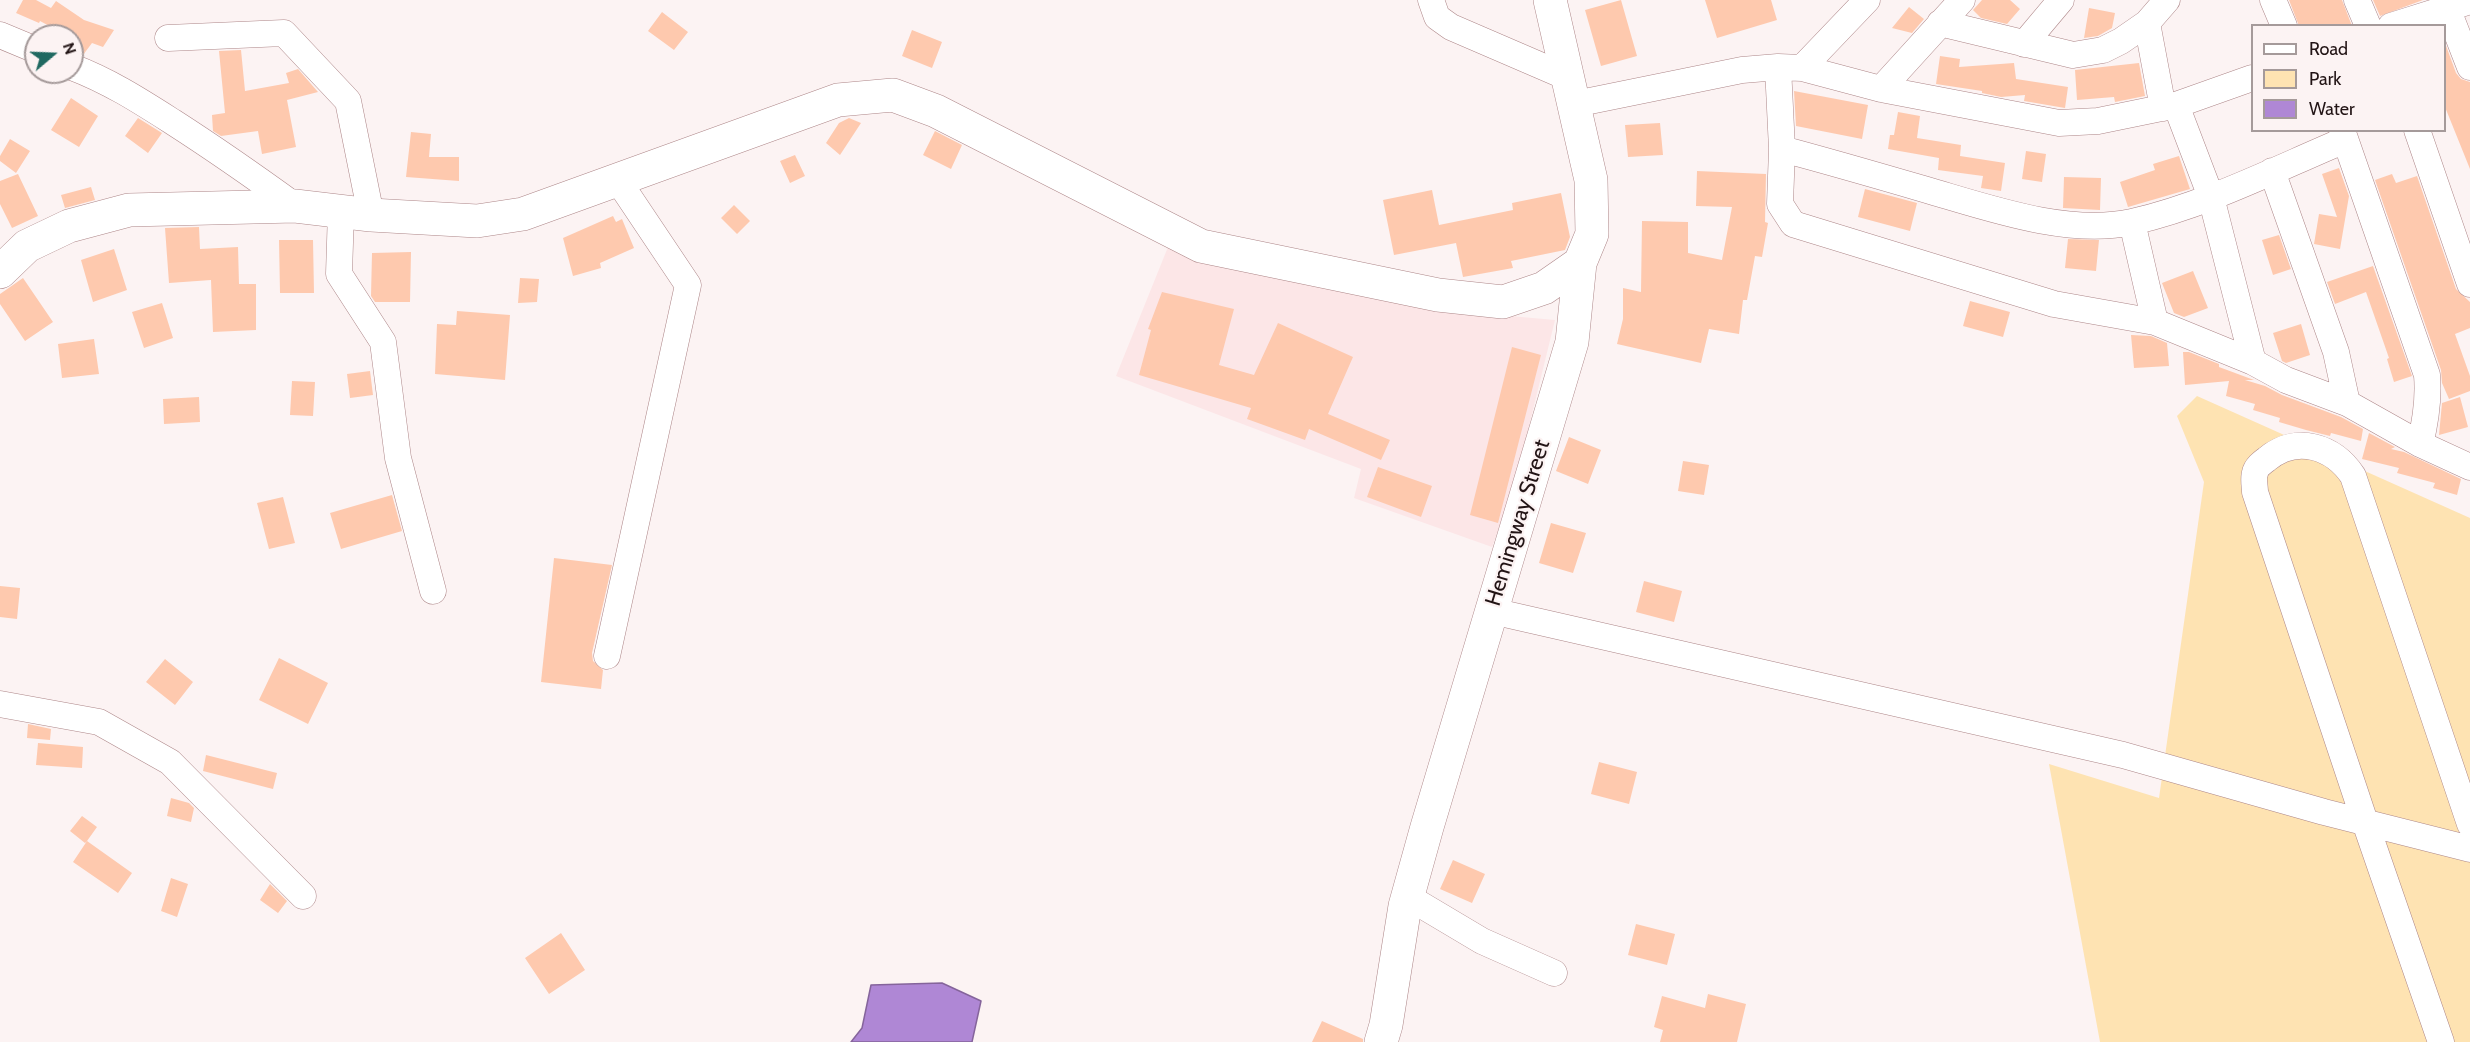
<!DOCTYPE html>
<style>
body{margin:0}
#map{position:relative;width:2470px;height:1042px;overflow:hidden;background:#fcf3f3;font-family:Cabin,sans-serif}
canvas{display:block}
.legend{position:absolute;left:2251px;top:24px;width:195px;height:108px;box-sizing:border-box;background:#fcf3f3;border:2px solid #a59a9a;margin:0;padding:8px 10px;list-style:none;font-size:18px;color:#221415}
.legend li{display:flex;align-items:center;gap:12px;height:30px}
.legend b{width:30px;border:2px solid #a59a9a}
.north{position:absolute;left:24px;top:24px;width:60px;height:60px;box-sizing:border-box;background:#fcf3f3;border:2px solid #a59a9a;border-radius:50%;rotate:71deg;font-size:16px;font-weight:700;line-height:24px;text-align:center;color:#221415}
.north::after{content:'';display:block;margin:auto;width:21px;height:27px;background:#206961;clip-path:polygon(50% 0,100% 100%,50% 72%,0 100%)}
</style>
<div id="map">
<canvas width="2470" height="1042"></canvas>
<ul class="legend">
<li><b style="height:8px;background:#fff"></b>Road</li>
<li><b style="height:16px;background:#fee3b2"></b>Park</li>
<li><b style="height:16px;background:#af87d5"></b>Water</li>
</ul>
<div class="north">N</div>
</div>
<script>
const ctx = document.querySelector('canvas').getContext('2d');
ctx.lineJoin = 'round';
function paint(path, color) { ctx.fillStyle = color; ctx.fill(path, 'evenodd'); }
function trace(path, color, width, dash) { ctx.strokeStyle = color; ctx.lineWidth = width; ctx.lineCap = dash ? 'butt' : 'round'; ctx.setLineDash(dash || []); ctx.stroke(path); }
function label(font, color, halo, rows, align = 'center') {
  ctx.font = font + ' Cabin,sans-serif'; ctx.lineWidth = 4.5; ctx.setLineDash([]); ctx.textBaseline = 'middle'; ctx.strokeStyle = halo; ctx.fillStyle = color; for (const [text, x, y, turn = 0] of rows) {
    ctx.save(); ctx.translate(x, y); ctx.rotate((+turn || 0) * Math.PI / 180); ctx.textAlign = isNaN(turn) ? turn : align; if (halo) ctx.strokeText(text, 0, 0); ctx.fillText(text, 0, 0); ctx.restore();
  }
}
paint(new Path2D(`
 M 1168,247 L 1454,311 L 1555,320 L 1515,483 L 1492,547 L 1354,498 L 1361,469 L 1116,376 Z`), '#fce6e7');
paint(new Path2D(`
 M 2197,396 L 2470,518 L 2470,1042 L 2100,1042 L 2049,764 L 2159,798 L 2204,482 L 2177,416 Z`), '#fee3b2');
const water = new Path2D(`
 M 942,983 L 981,1001 L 972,1042 L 851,1042 L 862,1028 L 871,985 Z`);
paint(water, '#af87d5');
trace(water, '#85649b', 1.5);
paint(new Path2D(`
 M 23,0 L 36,0 L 51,8 L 56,1 L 84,20 L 114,30 L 103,47 L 92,43 L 83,55 L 72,52 L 76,40 L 72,36 L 68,36 L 40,21 L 39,23 L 16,13 Z
 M 1621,0 L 1637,56 L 1601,66 L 1585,10 Z
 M 1705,0 L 1771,0 L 1777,20 L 1717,38 Z
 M 1982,0 L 2010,0 L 2020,9 L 2007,24 L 1981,18 L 1973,10 Z
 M 2289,0 L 2342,0 L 2352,26 L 2299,26 Z
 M 2373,0 L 2423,0 L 2380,16 Z
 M 1909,7 L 1924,19 L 1912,33 L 1892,28 Z
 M 2089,8 L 2115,13 L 2112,28 L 2098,36 L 2084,38 Z
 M 662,12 L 688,32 L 674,50 L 648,31 Z
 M 912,30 L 942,42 L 932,68 L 902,56 Z
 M 2445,43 L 2456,73 L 2461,79 L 2470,82 L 2470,169 L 2445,107 Z
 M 241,50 L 245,91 L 289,83 L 286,73 L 298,69 L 318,92 L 287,100 L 296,147 L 262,154 L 258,131 L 221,136 L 213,131 L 212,115 L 225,113 L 219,51 Z
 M 1940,56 L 1960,59 L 1959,67 L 2014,63 L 2016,79 L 2068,87 L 2065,108 L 2024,101 L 2025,95 L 2001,97 L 1982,93 L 1982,91 L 1936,84 Z
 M 2139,63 L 2145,96 L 2115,102 L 2114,97 L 2077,100 L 2075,70 Z
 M 1794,91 L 1868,105 L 1862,139 L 1796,126 Z
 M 71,98 L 98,116 L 79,147 L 51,130 Z
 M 1898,112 L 1920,116 L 1917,138 L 1961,145 L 1960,156 L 2005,163 L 2001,191 L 1981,188 L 1983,176 L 1938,170 L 1939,158 L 1888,149 L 1890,135 L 1894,135 Z
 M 138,118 L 162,133 L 148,153 L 125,136 Z
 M 849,118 L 861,123 L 840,155 L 826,143 L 839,123 Z
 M 1660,123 L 1663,155 L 1628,157 L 1625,125 Z
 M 935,131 L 962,145 L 951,169 L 923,155 Z
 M 411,132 L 431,134 L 429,157 L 459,157 L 459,181 L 406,177 Z
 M 10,139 L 30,151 L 16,173 L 0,161 L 0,156 Z
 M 2026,151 L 2046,154 L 2042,182 L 2022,179 Z
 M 795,155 L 805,176 L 790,183 L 780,161 Z
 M 2179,156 L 2190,189 L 2128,207 L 2120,182 L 2155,170 L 2153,164 Z
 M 2339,168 L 2349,196 L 2340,249 L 2314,244 L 2319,214 L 2337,217 L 2322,174 Z
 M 1697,171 L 1766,174 L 1765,222 L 1768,223 L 1762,257 L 1755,256 L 1747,300 L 1743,300 L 1739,334 L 1709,329 L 1701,363 L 1617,344 L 1623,319 L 1623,288 L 1641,292 L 1642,221 L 1688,222 L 1688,253 L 1722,260 L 1732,207 L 1696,206 Z
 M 18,174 L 38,216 L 12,228 L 0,204 L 0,181 Z
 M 2392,174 L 2396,183 L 2417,176 L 2456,289 L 2470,302 L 2470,328 L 2455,334 L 2470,376 L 2470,391 L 2449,399 L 2442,383 L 2441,370 L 2375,180 Z
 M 2064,177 L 2101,178 L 2100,210 L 2063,208 Z
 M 91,187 L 95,200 L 65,208 L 61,195 Z
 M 1865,189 L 1917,203 L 1910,231 L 1858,217 Z
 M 1432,190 L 1439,225 L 1513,210 L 1512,203 L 1561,193 L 1570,237 L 1565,250 L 1511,261 L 1513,268 L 1463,277 L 1456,243 L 1394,255 L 1383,200 Z
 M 734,205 L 750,221 L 737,234 L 721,218 Z
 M 613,216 L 616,222 L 622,219 L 634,248 L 600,263 L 601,268 L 573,276 L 563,238 Z
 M 199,227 L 200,249 L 238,247 L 239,284 L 256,284 L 256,330 L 213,332 L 211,280 L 169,283 L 165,228 Z
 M 2279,235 L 2291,269 L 2273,275 L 2262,240 Z
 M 2068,239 L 2099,240 L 2096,271 L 2065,268 Z
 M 279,240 L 313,240 L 314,293 L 280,293 Z
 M 114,249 L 127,290 L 93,302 L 81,260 Z
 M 411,252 L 410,302 L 375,302 L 371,296 L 372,253 Z
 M 2373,266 L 2412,376 L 2394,382 L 2387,359 L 2389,358 L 2366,292 L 2335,304 L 2327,282 Z
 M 2193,271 L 2208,308 L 2184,317 L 2174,313 L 2162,283 Z
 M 23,278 L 53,322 L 25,341 L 0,304 L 0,294 Z
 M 520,278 L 539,279 L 537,302 L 518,303 Z
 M 1162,292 L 1234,309 L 1219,365 L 1254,375 L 1278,323 L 1353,357 L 1328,414 L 1390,440 L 1381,460 L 1309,429 L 1305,440 L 1247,419 L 1251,408 L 1139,375 L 1151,330 L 1148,329 Z
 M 1970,301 L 2010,312 L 2003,337 L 1963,326 Z
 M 162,303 L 173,338 L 144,348 L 132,312 Z
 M 457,311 L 510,315 L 505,380 L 435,374 L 437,324 L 456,325 Z
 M 2301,324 L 2310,355 L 2286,363 L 2282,361 L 2273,333 Z
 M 2131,335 L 2151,336 L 2167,343 L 2169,366 L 2134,368 Z
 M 94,339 L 99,374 L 62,378 L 58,344 Z
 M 1512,347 L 1541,355 L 1498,523 L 1470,515 Z
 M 2183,352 L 2189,352 L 2219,364 L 2219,367 L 2254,380 L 2245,380 L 2265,386 L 2282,395 L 2341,417 L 2363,429 L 2361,441 L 2331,433 L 2330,436 L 2306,430 L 2279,422 L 2280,418 L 2253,410 L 2255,404 L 2226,396 L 2229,381 L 2185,385 Z
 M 370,371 L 373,395 L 350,398 L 347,374 Z
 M 292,381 L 315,382 L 313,416 L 290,415 Z
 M 199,397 L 200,422 L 164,424 L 163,399 Z
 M 2460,397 L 2468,427 L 2439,435 L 2442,403 Z
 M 2369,433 L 2395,447 L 2391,449 L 2404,452 L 2461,479 L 2457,495 L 2433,488 L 2435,483 L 2397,473 L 2399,468 L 2362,459 Z
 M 1569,437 L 1601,450 L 1588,484 L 1556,471 Z
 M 1683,461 L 1709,465 L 1704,495 L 1678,491 Z
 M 1378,467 L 1432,486 L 1421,517 L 1367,497 Z
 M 392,495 L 402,531 L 341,549 L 330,513 Z
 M 283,497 L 295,543 L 269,549 L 257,503 Z
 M 1551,523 L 1586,533 L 1573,573 L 1539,563 Z
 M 554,558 L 612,565 L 592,653 L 593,661 L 603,670 L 601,689 L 541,682 Z
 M 1644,581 L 1682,591 L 1674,622 L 1636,612 Z
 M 0,586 L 20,588 L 17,619 L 0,617 Z
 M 279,658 L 328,683 L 308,724 L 259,700 Z
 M 165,659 L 193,682 L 175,705 L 146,682 Z
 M 28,724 L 51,729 L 50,740 L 27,738 Z
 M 38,743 L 83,747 L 82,768 L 36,765 Z
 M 206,755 L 277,773 L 273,789 L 203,771 Z
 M 1599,762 L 1637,772 L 1629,804 L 1591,794 Z
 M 171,798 L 189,803 L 194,808 L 191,822 L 167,816 Z
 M 82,816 L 97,827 L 87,841 L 132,873 L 118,893 L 73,862 L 87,841 L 85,843 L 70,831 Z
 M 1453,860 L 1485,874 L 1472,903 L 1440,889 Z
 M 171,878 L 188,884 L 177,917 L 161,911 Z
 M 270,884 L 287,901 L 278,913 L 260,900 Z
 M 1636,924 L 1675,934 L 1667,965 L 1628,955 Z
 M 561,933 L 585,970 L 549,994 L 525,958 Z
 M 1708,994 L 1746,1004 L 1737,1042 L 1660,1042 L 1663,1030 L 1654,1027 L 1662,996 L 1705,1008 Z
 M 1322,1021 L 1363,1039 L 1363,1042 L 1312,1042 Z`), '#fec9ae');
const minor = new Path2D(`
 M 1431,0 L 1437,17 L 1451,27 L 1567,77
 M 2273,0 L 2284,26
 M 2357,0 L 2368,26
 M 2444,0 L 2470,67
 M 1940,23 L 2073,55 L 2103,50 L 2121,41 L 2147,23 L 2167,0
 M 2147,23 L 2163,108
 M 2391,26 L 2470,1
 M 0,35 L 36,50
 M 168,38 L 284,33 L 348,101 L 371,215
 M 2024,44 L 2061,0
 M 72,67 C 109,81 140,101 173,122 C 215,149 255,177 295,206
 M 1778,67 L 1782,149 L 1780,204 L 1793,224 L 2054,304 L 2155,322 L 2253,362
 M 1802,68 L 1867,0
 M 1881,89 L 1962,0
 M 1575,104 L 1742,70 L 1778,67 L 1802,68 L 1881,89 L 2059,123 L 2098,121 L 2176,105 L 2252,78
 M 2176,105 L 2211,197 L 2253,362 L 2286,380 L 2347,403 L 2420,444 L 2470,467
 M 2342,130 L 2427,375 C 2429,399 2426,420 2420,444
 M 2417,130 L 2470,284
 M 1782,149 C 1831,162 1879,176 1927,190 C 1989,208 2068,236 2132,222 C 2206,205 2276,169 2345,140
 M 2272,171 L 2336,352 L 2347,403
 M 341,211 L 339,274 L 383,342 L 398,458 L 433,591
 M 2132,222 L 2155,322
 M 1492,611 L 2123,755 L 2324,812 L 2470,849
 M 607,656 L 688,285 L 617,179
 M 0,704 L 99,722 L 170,762 L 303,896
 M 1408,897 L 1482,941 L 1554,973
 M 2441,1042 L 2365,822 L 2255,492 C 2255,487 2253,478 2255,473 C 2256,467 2263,462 2267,459 C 2297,434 2334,447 2353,476 L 2470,824`);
const secondary = new Path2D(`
 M 0,272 L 27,246 L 69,226 L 129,210 L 295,206 L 371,215 L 477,221 L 523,214 L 838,100 L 893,95 L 936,111 L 1201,246 L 1438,295 L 1503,302 L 1544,288 L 1580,263
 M 1381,1042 L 1386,1025 L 1405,906 L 1427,827 L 1572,342 L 1580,263 L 1592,234 L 1591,180 L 1550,0`);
trace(minor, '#ad8688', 27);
trace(secondary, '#ad8688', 34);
trace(minor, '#fff', 26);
trace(secondary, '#fff', 33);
label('22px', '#221415', '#fcf3f3', [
 ["Hemingway Street",1518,523,-73]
]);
</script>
